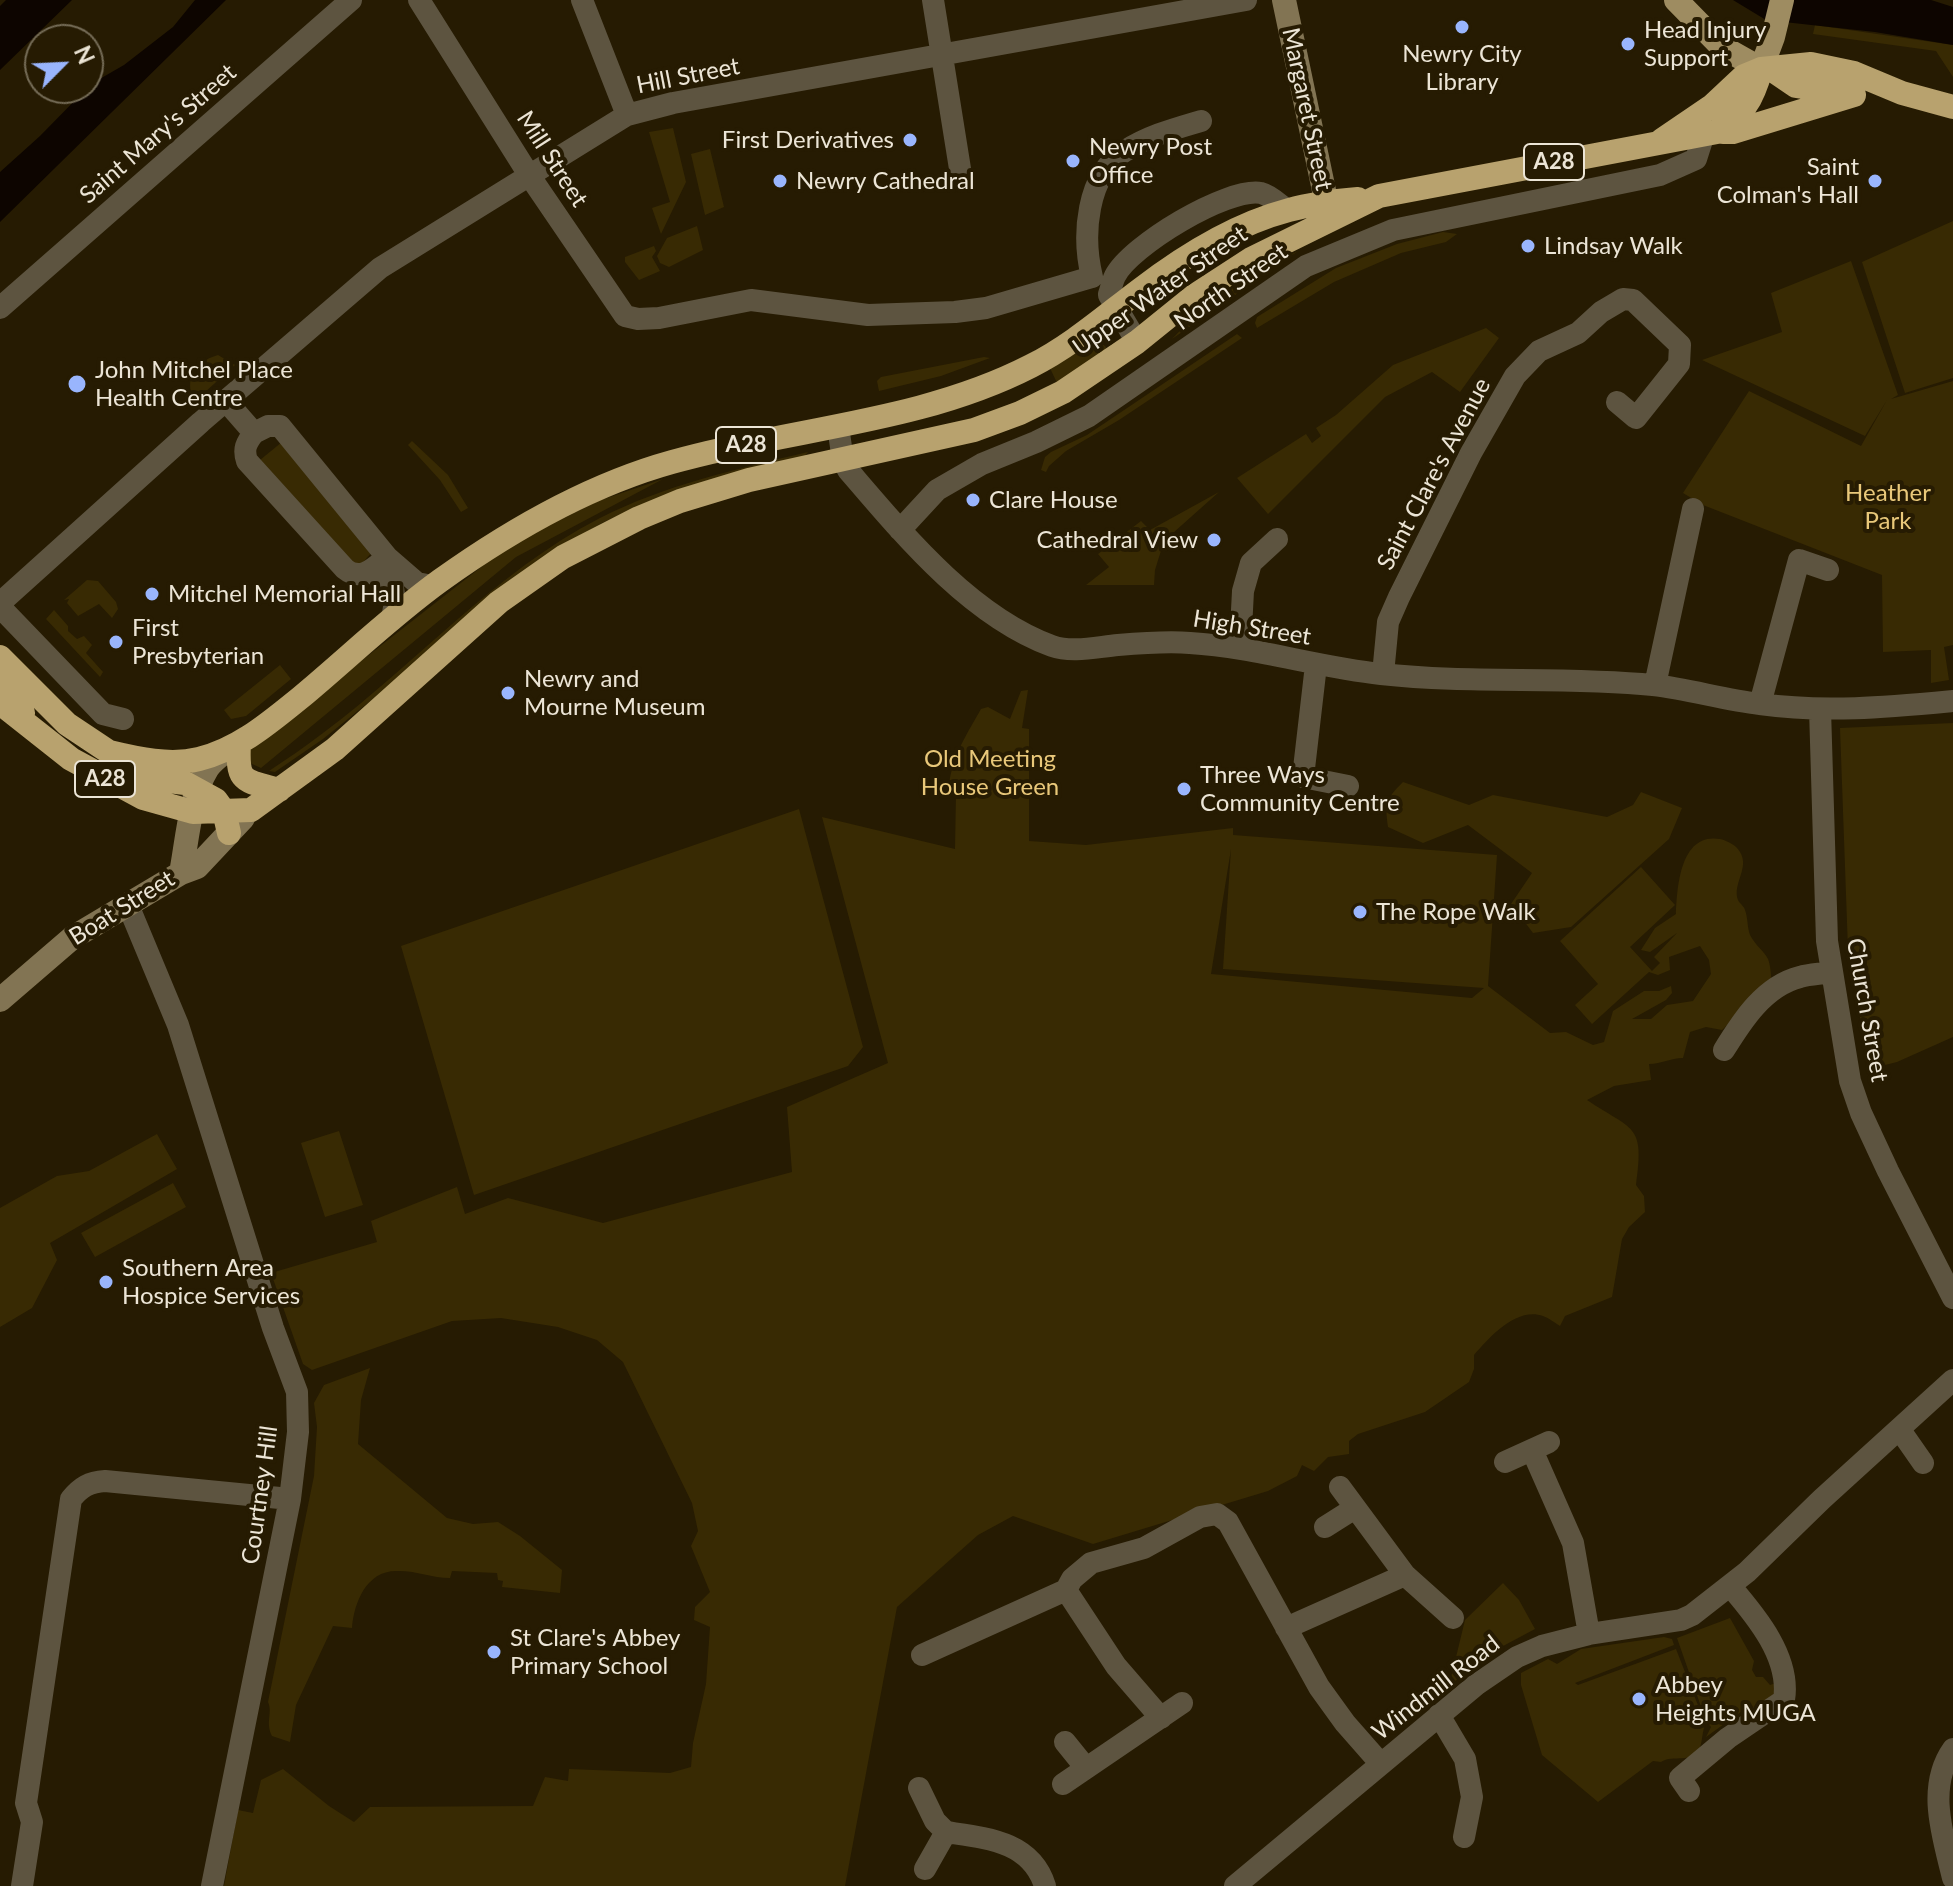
<!DOCTYPE html>
<style>
body{margin:0}
#map{position:relative;width:1953px;height:1886px;overflow:hidden;background:#261b02;font-family:Lato,sans-serif}
canvas{display:block}
.north{position:absolute;left:24px;top:24px;width:80px;height:80px;box-sizing:border-box;background:#261b02;border:2px solid #756c57;border-radius:50%;rotate:66deg;font-size:22px;font-weight:700;line-height:32px;text-align:center;color:#ece5d6}
.north::after{content:'';display:block;margin:auto;width:28px;height:36px;background:#99b5fd;clip-path:polygon(50% 0,100% 100%,50% 72%,0 100%)}
</style>
<div id="map">
<canvas width="1953" height="1886"></canvas>
<div class="north">N</div>
</div>
<script>
const ctx = document.querySelector('canvas').getContext('2d');
ctx.lineJoin = 'round';
function paint(path, color) { ctx.fillStyle = color; ctx.fill(path, 'evenodd'); }
function trace(path, color, width, dash) { ctx.strokeStyle = color; ctx.lineWidth = width; ctx.lineCap = dash ? 'butt' : 'round'; ctx.setLineDash(dash || []); ctx.stroke(path); }
function label(font, color, halo, rows, align = 'center') {
  ctx.font = font + ' Lato,sans-serif'; ctx.lineWidth = 8; ctx.setLineDash([]); ctx.textBaseline = 'middle'; ctx.strokeStyle = halo; ctx.fillStyle = color; for (const [text, x, y, turn = 0] of rows) {
    ctx.save(); ctx.translate(x, y); ctx.rotate((+turn || 0) * Math.PI / 180); ctx.textAlign = isNaN(turn) ? turn : align; if (halo) ctx.strokeText(text, 0, 0); ctx.fillText(text, 0, 0); ctx.restore();
  }
}
paint(new Path2D(`
 M 1815,25 L 1953,45 L 1953,77 L 1936,51 L 1813,34 Z
 M 673,128 L 686,182 L 661,234 L 652,208 L 670,202 L 649,132 Z
 M 710,149 L 724,207 L 705,215 L 691,154 Z
 M 1953,221 L 1953,378 L 1905,393 L 1862,262 Z
 M 697,226 L 703,250 L 669,267 L 660,263 L 657,256 L 667,238 Z
 M 1443,232 L 1457,234 L 1446,242 L 1401,253 L 1334,282 L 1257,328 L 1255,323 L 1257,317 L 1336,268 L 1397,244 Z
 M 654,246 L 656,251 L 652,257 L 660,271 L 639,280 L 625,262 L 625,257 Z
 M 1298,251 L 1172,339 C 1208,301 1251,275 1298,251 Z
 M 1851,261 L 1898,395 L 1891,399 L 1953,381 L 1953,645 L 1944,647 L 1949,680 L 1931,683 L 1931,650 L 1883,652 L 1882,575 L 1703,505 L 1683,493 L 1749,391 L 1861,446 L 1887,400 L 1865,436 L 1702,360 L 1782,332 L 1771,293 Z
 M 1486,328 L 1499,338 L 1460,392 L 1432,372 L 1385,397 L 1268,514 L 1237,478 L 1306,434 L 1312,443 L 1321,436 L 1316,428 L 1336,415 L 1393,365 Z
 M 1237,334 L 1242,338 L 1119,420 L 1066,451 L 1049,466 L 1046,472 L 1041,470 L 1045,457 L 1051,452 L 1087,435 Z
 M 1098,340 L 1106,347 L 1104,354 L 1057,383 L 1050,368 Z
 M 218,355 L 235,365 L 194,402 C 184,379 194,362 218,355 Z
 M 984,357 L 990,358 L 941,376 L 879,391 L 877,381 L 881,377 Z
 M 412,441 L 448,475 L 468,508 L 461,512 L 440,480 L 408,445 Z
 M 282,442 L 372,552 L 359,567 L 354,568 L 260,460 Z
 M 808,452 L 804,457 L 646,503 L 602,523 L 533,565 L 486,600 L 384,690 L 323,739 L 275,772 L 269,771 C 287,759 306,746 323,733 C 417,663 495,572 600,518 C 665,485 737,469 808,452 Z
 M 663,479 L 516,557 L 261,768 L 250,763 L 250,748 L 508,546 L 598,501 Z
 M 1219,492 L 1164,541 L 1155,570 L 1154,585 L 1086,585 L 1109,567 L 1098,554 L 1141,521 L 1150,530 Z
 M 87,580 L 98,581 L 116,602 L 118,609 L 112,618 L 99,604 L 78,616 L 67,603 L 69,599 L 64,600 Z
 M 54,610 L 68,626 L 68,631 L 77,639 L 84,636 L 92,645 L 86,653 L 103,672 L 100,677 L 46,619 Z
 M 280,665 L 291,679 L 246,716 L 231,719 L 224,710 Z
 M 1028,690 L 1022,728 L 1029,729 L 1029,841 L 1086,845 L 1233,828 L 1233,835 L 1497,855 L 1488,986 L 1550,1033 L 1566,1032 L 1593,1045 L 1604,1042 L 1613,1011 L 1644,991 L 1659,991 L 1671,986 L 1672,993 L 1666,1000 L 1632,1019 L 1651,1019 L 1667,1005 L 1693,1001 L 1711,974 L 1709,960 L 1700,946 L 1669,957 L 1670,970 L 1658,975 L 1649,972 L 1592,1024 L 1575,1005 L 1598,984 L 1560,941 L 1641,867 L 1675,905 L 1630,947 L 1652,971 L 1660,963 L 1654,957 L 1677,933 L 1650,952 L 1641,950 L 1655,928 L 1676,914 C 1677,888 1680,832 1720,839 C 1728,841 1736,845 1740,852 C 1750,868 1732,884 1738,900 C 1740,904 1744,906 1745,910 C 1748,918 1747,927 1750,935 C 1755,945 1764,951 1768,959 C 1770,964 1771,972 1771,978 L 1762,992 L 1722,1030 L 1706,1027 L 1690,1032 L 1683,1058 C 1670,1058 1662,1064 1649,1064 L 1651,1080 L 1614,1086 L 1587,1100 C 1633,1131 1645,1123 1636,1185 L 1644,1196 L 1645,1212 L 1629,1227 L 1622,1239 L 1612,1297 L 1565,1316 L 1560,1326 C 1555,1323 1549,1318 1543,1316 C 1516,1307 1490,1337 1474,1355 L 1474,1369 L 1469,1382 L 1425,1412 L 1358,1434 L 1349,1441 L 1349,1454 L 1328,1457 L 1314,1471 L 1302,1465 L 1297,1476 L 1268,1491 L 1093,1544 L 1013,1516 L 978,1535 L 897,1607 L 845,1886 L 224,1886 L 238,1810 L 253,1813 L 261,1780 L 283,1769 L 329,1806 L 354,1822 L 370,1807 L 533,1806 L 545,1777 L 568,1781 L 569,1769 L 670,1773 L 691,1767 L 693,1743 L 706,1684 L 710,1627 L 694,1620 L 695,1607 L 710,1592 L 691,1546 L 698,1531 L 692,1503 L 623,1362 L 597,1340 L 558,1327 L 501,1318 L 452,1321 L 312,1370 L 303,1364 L 271,1273 L 377,1242 L 371,1221 L 457,1187 L 465,1214 L 508,1198 L 603,1223 L 792,1172 L 787,1107 L 888,1063 L 822,817 L 955,849 L 956,793 L 948,793 C 951,758 964,739 981,709 L 988,707 L 1010,719 L 1021,691 ZM 1231,849 L 1223,969 L 1484,988 L 1472,998 L 1211,974 Z
 M 1953,723 L 1953,1037 L 1897,1062 L 1869,1069 L 1848,950 L 1840,728 Z
 M 1403,782 L 1469,805 L 1493,795 L 1607,817 L 1633,805 L 1641,792 L 1682,808 L 1669,839 L 1571,927 L 1533,933 L 1511,904 L 1532,873 L 1468,825 L 1423,843 L 1388,827 C 1385,803 1385,800 1403,782 Z
 M 799,809 L 863,1047 L 848,1066 L 474,1195 L 401,946 Z
 M 339,1131 L 363,1205 L 325,1217 L 301,1143 Z
 M 157,1134 L 177,1169 L 50,1243 L 57,1260 L 32,1308 L 0,1327 L 0,1208 L 57,1176 L 89,1171 Z
 M 173,1183 L 186,1207 L 95,1257 L 81,1233 Z
 M 370,1368 L 361,1400 L 358,1444 L 447,1518 L 473,1524 L 498,1522 L 520,1536 L 562,1570 L 560,1593 L 502,1587 L 503,1581 L 498,1580 L 497,1573 L 452,1571 L 450,1578 C 432,1578 417,1571 399,1571 C 367,1569 354,1602 352,1628 L 333,1626 L 296,1705 L 290,1742 L 272,1736 C 265,1722 273,1713 268,1702 L 314,1476 L 317,1427 L 314,1403 L 324,1385 Z
 M 1503,1583 L 1519,1600 L 1535,1629 L 1490,1653 L 1449,1686 L 1465,1620 Z
 M 1730,1618 L 1754,1661 L 1752,1670 L 1756,1677 L 1763,1677 L 1770,1685 L 1776,1683 L 1776,1692 L 1756,1709 L 1745,1709 L 1706,1737 L 1711,1727 L 1706,1721 L 1677,1638 Z
 M 1664,1637 L 1672,1639 L 1674,1645 L 1575,1683 L 1578,1685 L 1676,1649 L 1701,1713 L 1696,1715 L 1704,1728 C 1702,1735 1702,1744 1699,1750 C 1693,1764 1673,1754 1661,1762 L 1653,1761 L 1598,1802 L 1542,1755 L 1521,1685 L 1521,1673 L 1548,1659 L 1557,1664 L 1581,1649 Z`), '#382a03');
paint(new Path2D(`
 M 6,0 L 72,0 L 0,70 L 0,6 Z
 M 195,0 L 226,0 L 0,222 L 0,172 L 40,136 L 91,84 L 124,65 L 173,27 Z
 M 1733,0 L 1931,0 L 1953,7 L 1953,45 L 1875,32 L 1766,20 Z`), '#0d0500');
trace(new Path2D(`
 M 419,0 L 529,175 L 625,316 L 638,319 L 659,318 L 751,300 L 868,315 L 955,312 L 986,308 L 1092,277
 M 582,0 L 627,115
 M 933,0 L 961,175
 M 1092,277 C 1082,236 1086,175 1125,151 C 1148,136 1174,129 1201,121
 M 1109,294 C 1111,289 1112,282 1115,276 C 1130,246 1227,187 1261,193 C 1270,195 1280,205 1287,210
 M 1109,295 L 1137,342
 M 0,308 L 351,0
 M 226,401 L 254,433 L 268,426 L 280,426 L 387,557 L 417,583 L 432,586
 M 838,426 L 843,461 L 848,470 C 903,534 970,616 1052,646 C 1072,653 1096,647 1118,645 C 1142,643 1166,641 1190,643 C 1255,647 1317,667 1381,674 C 1471,684 1563,676 1653,685 C 1689,689 1724,700 1760,704 C 1825,713 1888,707 1953,701
 M 254,433 C 246,443 243,449 247,461 L 345,569 C 361,582 374,568 387,557
 M 900,530 L 937,490 L 982,464 L 1036,442 L 1089,416 L 1306,266 L 1393,230 L 1660,175 L 1696,159 L 1703,137 L 1695,122
 M 370,571 L 393,588 L 395,601 L 392,620
 M 0,603 L 201,422 L 380,268 L 627,115 L 673,103 L 1246,0
 M 0,607 L 103,714 L 123,719
 M 1240,648 L 1243,591 L 1251,563 L 1277,539
 M 1316,665 L 1303,777 L 1348,786
 M 1383,674 L 1388,622 L 1399,597 L 1471,453 L 1515,376 L 1539,351 L 1578,333 L 1601,312 L 1623,299 L 1633,300 L 1680,345 L 1679,364 L 1636,418 L 1617,402
 M 1655,685 L 1693,509
 M 1760,704 L 1799,560 L 1828,570
 M 1820,709 L 1827,941 L 1850,1081 L 1861,1113 L 1888,1171 L 1953,1298
 M 128,905 L 178,1025 L 273,1328 L 297,1392 L 298,1432 L 290,1499 L 212,1886
 M 1724,1050 C 1742,1021 1764,986 1800,977 C 1810,974 1821,974 1831,972
 M 1900,1430 L 1923,1463
 M 1532,1450 L 1573,1543 L 1589,1634
 M 1505,1462 L 1549,1442
 M 1340,1487 L 1405,1575 L 1453,1618
 M 1325,1527 L 1355,1508
 M 1066,1590 L 1116,1666 L 1161,1718
 M 1286,1628 L 1405,1575
 M 922,1655 L 1066,1590 L 1072,1579 L 1091,1563 L 1144,1548 L 1200,1517 L 1217,1514 L 1228,1522 L 1319,1687 L 1345,1723 L 1381,1764
 M 1439,1715 L 1465,1759 L 1472,1797 L 1464,1837
 M 1065,1742 L 1086,1768
 M 1953,1749 C 1926,1787 1943,1836 1953,1878
 M 1063,1784 L 1182,1703
 M 919,1788 L 935,1821 L 946,1832 L 925,1869
 M 1689,1791 L 1680,1778 L 1728,1738 L 1784,1700 C 1791,1658 1756,1616 1731,1587
 M 946,1832 C 986,1838 1031,1841 1045,1886
 M 22,1886 L 32,1822 L 26,1803 L 71,1499 C 81,1487 89,1482 105,1481 L 290,1499
 M 1235,1886 L 1476,1685 L 1517,1657 L 1542,1646 L 1589,1634 L 1681,1620 L 1692,1615 L 1747,1572 L 1822,1499 L 1953,1380`), '#5d5440', 22);
trace(new Path2D(`
 M 1284,0 L 1330,219
 M 181,873 C 187,842 190,796 207,769 C 211,762 219,757 225,751
 M 0,1000 L 72,938 L 181,873 L 197,867 L 243,818`), '#827453', 24);
trace(new Path2D(`
 M 1676,0 L 1722,47 L 1761,69 L 1773,37 L 1782,0`), '#9e8c61', 24);
trace(new Path2D(`
 M 1771,69 L 1796,86 L 1848,94
 M 1723,132 L 1733,132 L 1854,95
 M 1662,140 L 1712,106 L 1744,76 L 1761,69 L 1811,64 L 1854,73 L 1902,93 L 1953,107
 M 0,657 L 67,724 L 109,752 L 124,765 L 144,778 L 185,783 L 216,800 L 224,811 L 229,833
 M 0,682 L 23,713
 M 0,703 L 71,759 L 143,798 L 193,812 L 251,810 L 335,749 L 499,602 L 563,557 L 639,518 L 680,501 L 749,480 L 974,430 L 1020,413 L 1063,392 L 1137,342 L 1194,296 L 1251,259 L 1379,196 L 1717,132 C 1744,112 1752,102 1761,69
 M 239,743 C 237,783 242,780 279,790
 M 109,752 C 138,759 170,766 199,759 C 239,749 269,723 300,698 C 347,659 391,616 441,580 C 511,530 589,485 672,462 C 791,428 920,423 1031,366 C 1071,346 1105,316 1141,289 C 1184,256 1236,224 1289,210 C 1311,204 1335,201 1358,199`), '#b8a26e', 24);
for (const [x, y, r, color] of [
 [1462,27,8,"#99b5fd"],
 [1628,44,8,"#99b5fd"],
 [910,140,8,"#99b5fd"],
 [1073,161,8,"#99b5fd"],
 [780,181,8,"#99b5fd"],
 [1875,181,8,"#99b5fd"],
 [1528,246,8,"#99b5fd"],
 [77,384,10,"#99b5fd"],
 [973,500,8,"#99b5fd"],
 [1214,540,8,"#99b5fd"],
 [152,594,8,"#99b5fd"],
 [116,642,8,"#99b5fd"],
 [508,693,8,"#99b5fd"],
 [1184,789,8,"#99b5fd"],
 [1360,912,8,"#99b5fd"],
 [106,1282,8,"#99b5fd"],
 [494,1652,8,"#99b5fd"],
 [1639,1699,8,"#99b5fd"]
]) { const dot = new Path2D(); dot.arc(x, y, r, 0, 2 * Math.PI); ctx.fillStyle = color; ctx.fill(dot); trace(dot, '#261b02', 3); }
for (const [x, y, w] of [
 [1554,162,60],
 [746,445,60],
 [105,779,60]
]) { const box = new Path2D(); box.roundRect(x - w / 2, y - 18, w, 36, 6); ctx.fillStyle = '#261b02'; ctx.fill(box); trace(box, '#ece5d6', 2); }
label('bold 22px', '#ece5d6', null, [
 ["A28",1554,162],
 ["A28",746,445],
 ["A28",105,779]
]);
label('24px', '#ece5d6', '#261b02', [
 ["Head Injury",1644,30],
 ["Support",1644,58],
 ["Newry City",1462,54,"center"],
 ["Library",1462,82,"center"],
 ["First Derivatives",894,140,"right"],
 ["Newry Post",1089,147],
 ["Office",1089,175],
 ["Saint",1859,167,"right"],
 ["Colman's Hall",1859,195,"right"],
 ["Newry Cathedral",796,181],
 ["Lindsay Walk",1544,246],
 ["John Mitchel Place",95,370],
 ["Health Centre",95,398],
 ["Clare House",989,500],
 ["Cathedral View",1198,540,"right"],
 ["Mitchel Memorial Hall",168,594],
 ["First",132,628],
 ["Presbyterian",132,656],
 ["Newry and",524,679],
 ["Mourne Museum",524,707],
 ["Three Ways",1200,775],
 ["Community Centre",1200,803],
 ["The Rope Walk",1376,912],
 ["Southern Area",122,1268],
 ["Hospice Services",122,1296],
 ["St Clare's Abbey",510,1638],
 ["Primary School",510,1666],
 ["Abbey",1655,1685],
 ["Heights MUGA",1655,1713]
], 'left');
label('24px', '#ece5d6', '#261b02', [
 ["Hill Street",688,76,-11],
 ["Margaret Street",1307,109,78],
 ["Saint Mary's Street",158,134,-41],
 ["Mill Street",552,159,57],
 ["North Street",1231,287,-35],
 ["Upper Water Street",1160,291,-35],
 ["Saint Clare's Avenue",1434,474,-62],
 ["High Street",1252,628,9],
 ["Boat Street",122,908,-32],
 ["Church Street",1867,1010,80],
 ["Courtney Hill",260,1495,-82],
 ["Windmill Road",1436,1688,-38]
]);
label('24px', '#e9c87a', '#261b02', [
 ["Heather",1888,493],
 ["Park",1888,521],
 ["Old Meeting",990,759],
 ["House Green",990,787]
]);
</script>
